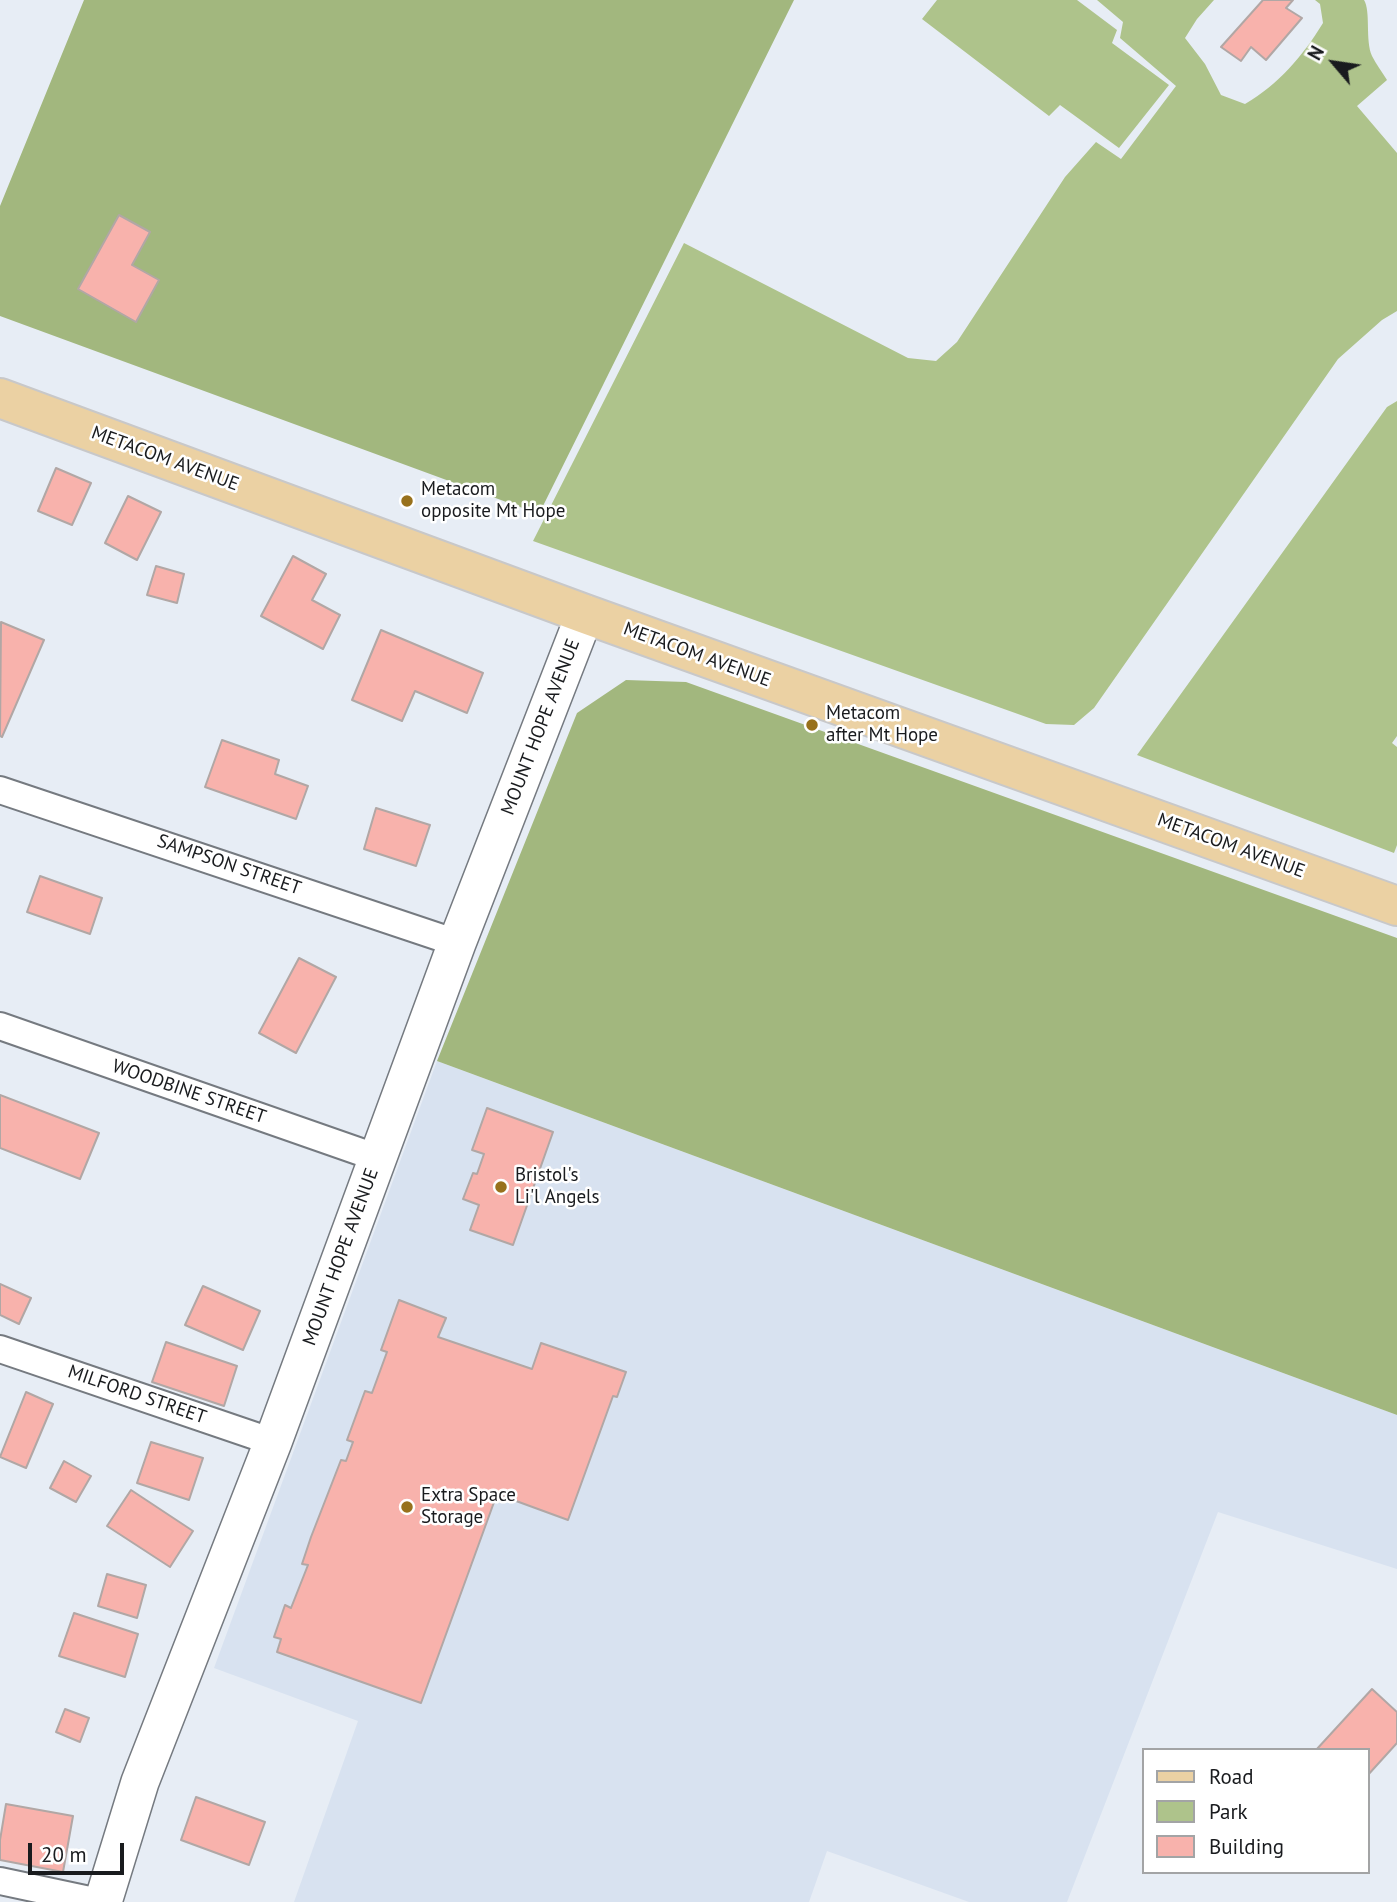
<!DOCTYPE html>
<style>
body{margin:0}
#map{position:relative;width:1397px;height:1902px;overflow:hidden;background:#e7edf5;font-family:"PT Sans",sans-serif}
canvas{display:block}
.legend{position:absolute;left:1142px;top:1748px;width:228px;height:126px;box-sizing:border-box;background:#fff;border:2px solid #a3a4a5;margin:0;padding:9px 12px;list-style:none;font-size:21px;color:#191b1e}
.legend li{display:flex;align-items:center;gap:14px;height:35px}
.legend b{width:35px;border:2px solid #a3a4a5}
.north{position:absolute;left:1299px;top:28px;width:70px;height:70px;-webkit-text-stroke:5px #fff;paint-order:stroke;rotate:299deg;font-size:19px;font-weight:700;line-height:28px;text-align:center;color:#191b1e}
.north::after{content:'';display:block;margin:auto;width:24px;height:32px;background:#191b1e;clip-path:polygon(50% 0,100% 100%,50% 72%,0 100%)}
.scale{position:absolute;left:28px;top:1843px;width:96px;height:32px;box-sizing:border-box;border:4px solid #191b1e;border-top:0;padding-left:9px;font-size:21px;line-height:24px;white-space:nowrap;color:#191b1e;-webkit-text-stroke:5px #fff;paint-order:stroke}
</style>
<div id="map">
<canvas width="1397" height="1902"></canvas>
<ul class="legend">
<li><b style="height:9px;background:#ebd1a3"></b>Road</li>
<li><b style="height:19px;background:#aec38b"></b>Park</li>
<li><b style="height:19px;background:#f8b2ac"></b>Building</li>
</ul>
<div class="north">N</div>
<div class="scale">20 m</div>
</div>
<script>
const ctx = document.querySelector('canvas').getContext('2d');
ctx.lineJoin = 'round';
function paint(path, color) { ctx.fillStyle = color; ctx.fill(path, 'evenodd'); }
function trace(path, color, width, dash) { ctx.strokeStyle = color; ctx.lineWidth = width; ctx.lineCap = dash ? 'butt' : 'round'; ctx.setLineDash(dash || []); ctx.stroke(path); }
function label(font, color, halo, rows, align = 'center') {
  ctx.font = font + ' "PT Sans",sans-serif'; ctx.lineWidth = 5; ctx.setLineDash([]); ctx.textBaseline = 'middle'; ctx.strokeStyle = halo; ctx.fillStyle = color; for (const [text, x, y, turn = 0] of rows) {
    ctx.save(); ctx.translate(x, y); ctx.rotate((+turn || 0) * Math.PI / 180); ctx.textAlign = isNaN(turn) ? turn : align; if (halo) ctx.strokeText(text, 0, 0); ctx.fillText(text, 0, 0); ctx.restore();
  }
}
paint(new Path2D(`
 M 437,1061 L 1397,1415 L 1397,1569 L 1218,1512 L 1067,1902 L 969,1902 L 827,1851 L 809,1902 L 294,1902 L 358,1721 L 214,1668 Z`), '#d8e2f0');
paint(new Path2D(`
 M 937,0 L 1077,0 L 1117,30 L 1112,43 L 1169,85 L 1119,148 L 1060,105 L 1049,116 L 922,19 Z
 M 1097,0 L 1214,0 L 1197,19 L 1185,38 L 1205,64 L 1221,95 L 1245,104 C 1279,84 1302,57 1323,23 L 1320,4 L 1315,0 L 1364,0 C 1371,11 1365,40 1372,56 C 1376,64 1382,72 1387,80 L 1357,106 L 1397,153 L 1397,311 L 1382,320 L 1338,359 L 1094,708 L 1074,725 L 1046,724 L 533,541 L 684,243 L 908,358 L 936,361 L 957,342 L 1065,177 L 1096,142 L 1121,159 L 1176,86 L 1120,38 L 1123,22 Z
 M 1397,401 L 1397,736 L 1392,743 L 1397,747 L 1397,845 L 1394,853 L 1137,755 L 1387,407 Z`), '#aec38b');
paint(new Path2D(`
 M 84,0 L 794,0 L 539,514 L 0,316 L 0,206 Z
 M 626,680 L 686,682 L 1397,938 L 1397,1415 L 437,1061 L 577,713 Z`), '#a2b77e');
const building = new Path2D(`
 M 1263,0 L 1293,0 L 1286,8 L 1302,18 L 1266,60 L 1251,47 L 1241,61 L 1221,47 Z
 M 119,215 L 150,232 L 132,265 L 159,280 L 136,322 L 78,289 Z
 M 56,468 L 91,483 L 72,525 L 38,511 Z
 M 128,496 L 161,512 L 137,560 L 105,543 Z
 M 293,556 L 326,574 L 312,600 L 340,615 L 323,649 L 261,616 Z
 M 156,566 L 184,574 L 177,603 L 147,595 Z
 M 1,622 L 44,640 L 2,737 L 0,736 Z
 M 381,630 L 483,673 L 467,713 L 415,691 L 402,721 L 352,700 Z
 M 222,740 L 279,760 L 275,774 L 308,786 L 296,819 L 205,787 Z
 M 376,808 L 430,825 L 416,866 L 364,849 Z
 M 40,876 L 102,898 L 90,934 L 27,912 Z
 M 299,958 L 336,977 L 296,1053 L 259,1033 Z
 M 0,1095 L 99,1133 L 80,1179 L 0,1148 Z
 M 487,1108 L 553,1132 L 513,1245 L 470,1230 L 479,1205 L 463,1199 L 473,1173 L 477,1174 L 484,1154 L 472,1150 Z
 M 0,1284 L 31,1298 L 19,1324 L 0,1315 Z
 M 203,1286 L 260,1311 L 243,1350 L 185,1325 Z
 M 399,1300 L 446,1318 L 438,1337 L 532,1369 L 541,1343 L 626,1372 L 617,1397 L 613,1396 L 568,1520 L 497,1494 L 421,1703 L 277,1652 L 281,1639 L 274,1637 L 285,1605 L 291,1608 L 308,1565 L 302,1564 L 311,1537 L 341,1460 L 346,1461 L 353,1442 L 347,1440 L 365,1391 L 372,1393 L 387,1352 L 381,1350 Z
 M 166,1342 L 237,1366 L 224,1406 L 152,1382 Z
 M 26,1392 L 53,1404 L 26,1468 L 0,1457 Z
 M 151,1442 L 203,1458 L 189,1500 L 137,1483 Z
 M 64,1461 L 91,1476 L 76,1502 L 50,1488 Z
 M 131,1490 L 193,1531 L 170,1567 L 107,1526 Z
 M 107,1574 L 146,1585 L 137,1618 L 98,1606 Z
 M 74,1613 L 138,1634 L 125,1677 L 59,1656 Z
 M 1372,1689 L 1397,1712 L 1397,1743 L 1367,1776 L 1367,1750 L 1316,1750 Z
 M 65,1709 L 89,1718 L 80,1742 L 56,1732 Z
 M 196,1797 L 265,1822 L 249,1865 L 181,1840 Z
 M 6,1804 L 73,1816 L 63,1872 L 0,1860 L 0,1840 Z`);
paint(building, '#f8b2ac');
trace(building, '#b1a7a5', 2);
const street = new Path2D(`
 M 0,790 L 457,943
 M 0,1026 L 378,1158
 M 0,1349 L 273,1442
 M 0,1881 L 99,1902`);
const secondary = new Path2D(`
 M 103,1902 L 140,1782 L 273,1442 L 457,943 L 585,614`);
const primary = new Path2D(`
 M 0,398 L 585,614 L 1397,906`);
trace(street, '#757a80', 30);
trace(secondary, '#757a80', 40);
trace(primary, '#c8c8c9', 42);
trace(street, '#fff', 26);
trace(secondary, '#fff', 37);
trace(primary, '#ebd1a3', 38);
for (const [x, y, r, color] of [
 [407,501,7,"#98711c"],
 [812,725,7,"#98711c"],
 [501,1187,7,"#98711c"],
 [407,1507,7,"#98711c"]
]) { const dot = new Path2D(); dot.arc(x, y, r, 0, 2 * Math.PI); ctx.fillStyle = color; ctx.fill(dot); trace(dot, '#fff', 2.5); }
label('19px', '#191b1e', '#fff', [
 ["METACOM AVENUE",165,459,20],
 ["METACOM AVENUE",697,655,20],
 ["MOUNT HOPE AVENUE",541,727,-69],
 ["METACOM AVENUE",1231,846,20],
 ["SAMPSON STREET",229,865,19],
 ["WOODBINE STREET",189,1092,19],
 ["MOUNT HOPE AVENUE",341,1257,-70],
 ["MILFORD STREET",137,1395,19]
]);
label('19px', '#191b1e', '#fff', [
 ["Metacom",421,490],
 ["opposite Mt Hope",421,512],
 ["Metacom",826,714],
 ["after Mt Hope",826,736],
 ["Bristol's",515,1176],
 ["Li'l Angels",515,1198],
 ["Extra Space",421,1496],
 ["Storage",421,1518]
], 'left');
</script>
